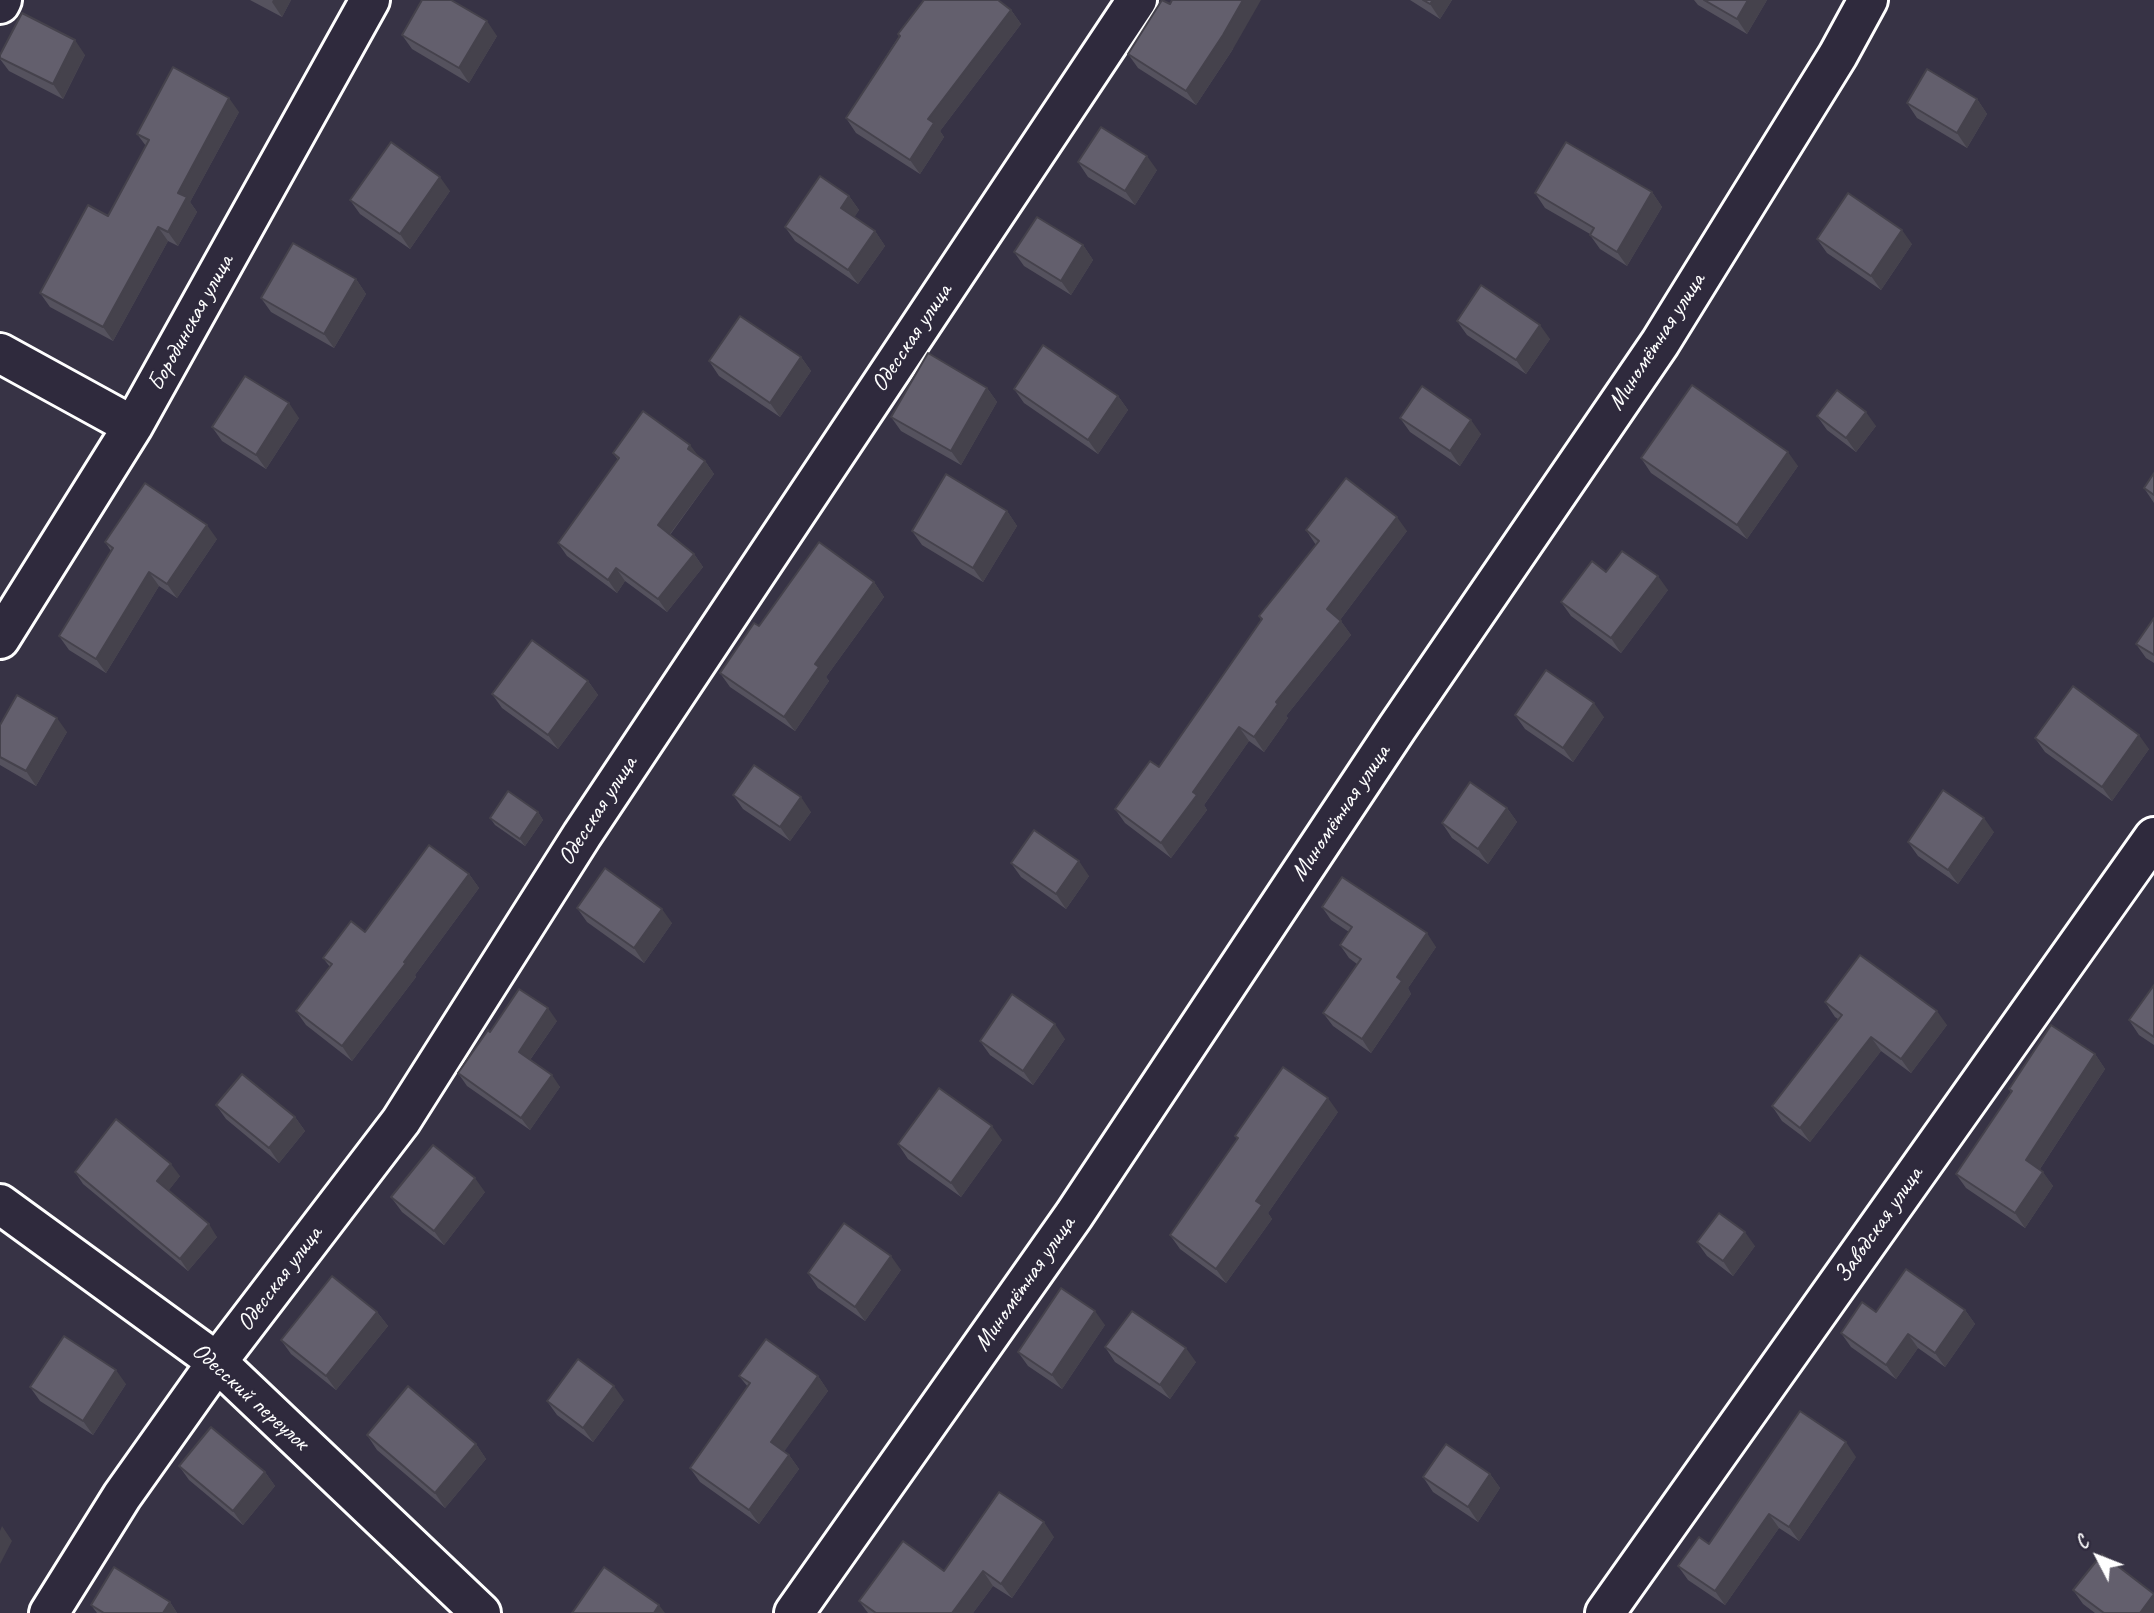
<!DOCTYPE html>
<meta charset="utf-8">
<style>
body{margin:0}
#map{position:relative;width:2154px;height:1613px;overflow:hidden;background:#373345;font-family:Caveat,sans-serif}
canvas{display:block}
.north{position:absolute;left:2063px;top:1522px;width:70px;height:70px;-webkit-text-stroke:5px #2f2a3d;paint-order:stroke;rotate:312deg;font-size:19px;font-weight:700;line-height:28px;text-align:center;color:#fff}
.north::after{content:'';display:block;margin:auto;width:24px;height:32px;background:#fff;clip-path:polygon(50% 0,100% 100%,50% 72%,0 100%)}
</style>
<div id="map">
<canvas width="2154" height="1613"></canvas>
<div class="north">С</div>
</div>
<script>
const ctx = document.querySelector('canvas').getContext('2d');
ctx.lineJoin = 'round';
function trace(path, color, width, dash) { ctx.strokeStyle = color; ctx.lineWidth = width; ctx.lineCap = dash ? 'butt' : 'round'; ctx.setLineDash(dash || []); ctx.stroke(path); }
function paint(path, color) { ctx.fillStyle = color; ctx.fill(path, 'evenodd'); }
function label(font, color, halo, rows, align = 'center') {
  ctx.font = font + ' Caveat,sans-serif'; ctx.lineWidth = 5; ctx.setLineDash([]); ctx.textBaseline = 'middle'; ctx.strokeStyle = halo; ctx.fillStyle = color; for (const [text, x, y, turn = 0] of rows) {
    ctx.save(); ctx.translate(x, y); ctx.rotate((+turn || 0) * Math.PI / 180); ctx.textAlign = isNaN(turn) ? turn : align; if (halo) ctx.strokeText(text, 0, 0); ctx.fillText(text, 0, 0); ctx.restore();
  }
}
const minor = new Path2D(`
 M 0,4 L 2,0
 M 0,353 L 133,426
 M 0,639 L 133,426 L 370,0
 M 0,1204 L 217,1362 L 481,1613
 M 49,1613 L 122,1496 L 217,1362 L 401,1121 L 582,835 L 1137,0
 M 794,1613 L 1074,1215 L 1397,728 L 1660,343 L 1838,55 L 1868,0
 M 1605,1613 L 2154,837`);
trace(minor, '#fff', 44);
trace(minor, '#2f2a3d', 38);
paint(new Path2D(`
 M 250,0 L 291,0 L 282,17 Z
 M 1410,0 L 1452,0 L 1440,19 Z
 M 1694,0 L 1767,0 L 1747,34 L 1698,5 Z
 M 1170,4 L 1233,49 L 1196,105 L 1138,68 L 1128,54 Z
 M 1011,10 L 1021,24 L 940,131 L 944,137 L 920,174 L 856,133 L 846,118 L 899,36 L 898,34 Z
 M 402,35 L 497,36 L 469,83 L 412,49 Z
 M 0,55 L 85,55 L 63,99 L 9,71 L 0,59 Z
 M 1977,99 L 1987,114 L 1967,148 L 1917,118 L 1907,103 Z
 M 239,112 L 190,202 L 197,212 L 178,246 L 168,241 L 113,341 L 50,307 L 40,293 L 108,216 L 146,146 L 137,134 Z
 M 1078,162 L 1157,170 L 1135,205 L 1088,177 Z
 M 450,191 L 410,249 L 360,214 L 350,200 Z
 M 1652,192 L 1662,207 L 1627,266 L 1600,249 L 1590,235 L 1590,234 L 1545,208 L 1535,193 Z
 M 849,196 L 859,210 L 854,217 L 875,231 L 885,246 L 858,284 L 795,241 L 785,227 Z
 M 1817,239 L 1912,244 L 1881,290 L 1827,253 Z
 M 1083,245 L 1093,260 L 1071,295 L 1024,266 L 1014,252 Z
 M 356,279 L 366,294 L 334,348 L 271,312 L 261,298 Z
 M 1457,321 L 1550,339 L 1526,374 L 1467,335 Z
 M 801,357 L 811,371 L 780,417 L 719,376 L 709,361 Z
 M 987,388 L 997,402 L 961,465 L 901,431 L 891,417 Z
 M 1014,389 L 1118,396 L 1128,410 L 1098,454 L 1024,403 Z
 M 1817,416 L 1876,426 L 1856,452 L 1827,430 Z
 M 299,418 L 266,469 L 222,441 L 212,427 Z
 M 1400,418 L 1481,434 L 1460,466 L 1410,432 Z
 M 613,453 L 698,456 L 705,461 L 714,474 L 670,535 L 694,554 L 703,567 L 667,612 L 625,581 L 617,593 L 567,556 L 558,543 L 618,460 Z
 M 1641,458 L 1798,466 L 1747,539 L 1651,473 Z
 M 2154,473 L 2154,503 L 2144,488 Z
 M 1007,511 L 1017,526 L 983,582 L 922,545 L 912,531 Z
 M 1306,530 L 1407,531 L 1340,620 L 1351,635 L 1286,716 L 1288,718 L 1264,752 L 1249,741 L 1204,805 L 1207,810 L 1171,858 L 1125,823 L 1115,809 L 1159,767 L 1261,620 L 1259,616 L 1316,545 Z
 M 217,539 L 177,598 L 159,586 L 106,673 L 69,650 L 59,636 L 111,551 L 105,542 Z
 M 1606,572 L 1668,590 L 1621,653 L 1571,616 L 1561,602 Z
 M 874,582 L 884,597 L 826,677 L 829,681 L 795,731 L 730,687 L 720,673 L 759,626 Z
 M 2154,618 L 2154,663 L 2146,658 L 2136,644 Z
 M 588,681 L 598,695 L 558,749 L 502,708 L 492,694 Z
 M 1515,715 L 1604,717 L 1573,762 L 1525,729 Z
 M 0,725 L 67,732 L 36,786 L 0,765 Z
 M 2035,738 L 2149,749 L 2112,801 L 2045,752 Z
 M 733,795 L 811,812 L 790,841 L 743,809 Z
 M 1507,808 L 1517,822 L 1488,864 L 1452,838 L 1442,823 Z
 M 538,812 L 543,820 L 525,846 L 495,825 L 490,818 Z
 M 1994,832 L 1958,884 L 1918,856 L 1908,842 Z
 M 1011,863 L 1089,876 L 1066,909 L 1021,877 Z
 M 469,874 L 479,888 L 415,975 L 416,977 L 352,1061 L 306,1025 L 296,1011 L 330,967 L 323,958 L 365,932 Z
 M 1322,907 L 1436,947 L 1408,988 L 1411,994 L 1371,1053 L 1333,1026 L 1323,1013 L 1357,964 L 1349,958 L 1340,945 L 1349,932 L 1331,920 Z
 M 577,908 L 672,923 L 644,963 L 587,922 Z
 M 2154,985 L 2154,1045 L 2139,1035 L 2129,1020 Z
 M 1825,1002 L 1947,1025 L 1911,1073 L 1881,1051 L 1810,1142 L 1782,1121 L 1772,1106 L 1838,1019 L 1835,1017 Z
 M 557,1021 L 530,1060 L 560,1087 L 530,1130 L 467,1086 L 458,1073 L 490,1032 Z
 M 1065,1039 L 1033,1085 L 990,1055 L 980,1041 Z
 M 2095,1054 L 2105,1069 L 2040,1169 L 2053,1186 L 2025,1228 L 1966,1188 L 1956,1174 L 2011,1093 L 2009,1089 Z
 M 216,1105 L 295,1117 L 305,1131 L 279,1163 L 226,1119 Z
 M 1338,1112 L 1268,1213 L 1272,1219 L 1226,1283 L 1180,1249 L 1170,1235 L 1237,1139 L 1235,1136 Z
 M 1002,1140 L 961,1197 L 908,1159 L 898,1144 Z
 M 75,1172 L 180,1176 L 168,1191 L 217,1237 L 188,1271 L 83,1184 Z
 M 485,1192 L 444,1245 L 402,1212 L 391,1197 Z
 M 1697,1242 L 1755,1246 L 1733,1276 L 1707,1256 Z
 M 901,1270 L 865,1321 L 818,1288 L 808,1273 Z
 M 1965,1310 L 1975,1324 L 1945,1367 L 1918,1348 L 1896,1379 L 1851,1347 L 1841,1333 L 1876,1312 Z
 M 377,1312 L 388,1326 L 336,1390 L 291,1354 L 281,1340 Z
 M 1105,1325 L 1062,1389 L 1028,1366 L 1018,1352 Z
 M 1105,1347 L 1196,1362 L 1170,1399 L 1115,1362 Z
 M 739,1376 L 818,1376 L 828,1391 L 784,1451 L 789,1455 L 799,1469 L 759,1524 L 700,1482 L 690,1468 L 748,1387 Z
 M 126,1384 L 93,1435 L 40,1401 L 30,1387 Z
 M 624,1400 L 593,1442 L 557,1415 L 547,1401 Z
 M 367,1435 L 476,1444 L 486,1459 L 445,1508 L 377,1450 Z
 M 1856,1457 L 1799,1541 L 1779,1528 L 1725,1605 L 1688,1580 L 1678,1566 L 1709,1544 Z
 M 179,1466 L 265,1472 L 275,1486 L 243,1525 L 189,1480 Z
 M 1490,1474 L 1500,1488 L 1478,1522 L 1433,1492 L 1423,1477 Z
 M 1054,1537 L 1012,1598 L 993,1586 L 973,1613 L 868,1613 L 859,1601 L 944,1571 Z
 M 2073,1590 L 2154,1613 L 2095,1613 L 2083,1604 Z
 M 170,1602 L 177,1613 L 97,1613 L 91,1605 Z`), '#55525e');
paint(new Path2D(`
 M 273,0 L 291,0 L 282,17 L 272,2 Z
 M 1243,0 L 1261,0 L 1233,49 L 1196,105 L 1186,91 Z
 M 1433,0 L 1452,0 L 1440,19 L 1430,4 Z
 M 1748,0 L 1767,0 L 1747,34 L 1737,19 Z
 M 1011,10 L 1021,24 L 940,131 L 944,137 L 920,174 L 910,160 L 928,119 Z
 M 487,21 L 497,36 L 469,83 L 459,68 Z
 M 75,40 L 85,55 L 63,99 L 53,84 Z
 M 229,98 L 239,112 L 190,202 L 197,212 L 178,246 L 168,232 L 178,193 Z
 M 1977,99 L 1987,114 L 1967,148 L 1957,133 Z
 M 1147,156 L 1157,170 L 1135,205 L 1125,191 Z
 M 440,177 L 450,191 L 410,249 L 400,234 Z
 M 1652,192 L 1662,207 L 1627,266 L 1617,252 Z
 M 849,196 L 859,210 L 851,223 L 841,208 Z
 M 158,227 L 168,241 L 113,341 L 103,327 Z
 M 1902,230 L 1912,244 L 1881,290 L 1871,276 Z
 M 875,231 L 885,246 L 858,284 L 848,270 Z
 M 1083,245 L 1093,260 L 1071,295 L 1061,281 Z
 M 356,279 L 366,294 L 334,348 L 324,334 Z
 M 1540,325 L 1550,339 L 1526,374 L 1516,360 Z
 M 801,357 L 811,371 L 780,417 L 770,403 Z
 M 987,388 L 997,402 L 961,465 L 951,451 Z
 M 1118,396 L 1128,410 L 1098,454 L 1088,440 Z
 M 289,403 L 299,418 L 266,469 L 256,455 Z
 M 1866,412 L 1876,426 L 1856,452 L 1846,438 Z
 M 1471,420 L 1481,434 L 1460,466 L 1450,451 Z
 M 690,445 L 700,458 L 688,449 Z
 M 1788,452 L 1798,466 L 1747,539 L 1737,525 Z
 M 705,461 L 714,474 L 667,538 L 658,525 Z
 M 1007,511 L 1017,526 L 983,582 L 973,568 Z
 M 1397,517 L 1407,531 L 1337,624 L 1327,609 Z
 M 207,525 L 217,539 L 177,598 L 167,584 Z
 M 694,554 L 703,567 L 667,612 L 658,599 Z
 M 616,568 L 625,581 L 617,593 L 608,580 Z
 M 149,572 L 159,586 L 106,673 L 96,659 Z
 M 1658,576 L 1668,590 L 1621,653 L 1611,638 Z
 M 874,582 L 884,597 L 826,677 L 829,681 L 795,731 L 784,717 L 815,664 Z
 M 1341,621 L 1351,635 L 1286,716 L 1288,718 L 1264,752 L 1254,737 L 1276,702 Z
 M 588,681 L 598,695 L 558,749 L 548,735 Z
 M 1594,703 L 1604,717 L 1573,762 L 1563,748 Z
 M 57,718 L 67,732 L 36,786 L 26,771 Z
 M 1239,727 L 1249,741 L 1204,805 L 1207,810 L 1171,858 L 1161,843 L 1193,792 Z
 M 2139,735 L 2149,749 L 2112,801 L 2102,787 Z
 M 801,797 L 811,812 L 790,841 L 780,827 Z
 M 1507,808 L 1517,822 L 1488,864 L 1478,849 Z
 M 538,812 L 543,820 L 525,846 L 520,839 Z
 M 1984,818 L 1994,832 L 1958,884 L 1948,870 Z
 M 1079,861 L 1089,876 L 1066,909 L 1056,894 Z
 M 469,874 L 479,888 L 415,975 L 416,977 L 352,1061 L 342,1046 Z
 M 662,909 L 672,923 L 644,963 L 634,948 Z
 M 1427,933 L 1436,947 L 1408,988 L 1411,994 L 1371,1053 L 1362,1039 L 1397,977 Z
 M 548,1008 L 557,1021 L 527,1064 L 519,1052 Z
 M 1937,1011 L 1947,1025 L 1911,1073 L 1901,1059 Z
 M 1055,1024 L 1065,1039 L 1033,1085 L 1023,1071 Z
 M 1871,1037 L 1881,1051 L 1810,1142 L 1800,1128 Z
 M 2095,1054 L 2105,1069 L 2036,1175 L 2026,1160 Z
 M 552,1075 L 560,1087 L 530,1130 L 521,1118 Z
 M 1328,1098 L 1338,1112 L 1268,1213 L 1272,1219 L 1226,1283 L 1216,1269 L 1256,1201 Z
 M 295,1117 L 305,1131 L 279,1163 L 269,1148 Z
 M 992,1126 L 1002,1140 L 961,1197 L 951,1183 Z
 M 171,1164 L 180,1176 L 166,1194 L 157,1181 Z
 M 2043,1172 L 2053,1186 L 2025,1228 L 2015,1213 Z
 M 475,1178 L 485,1192 L 444,1245 L 434,1231 Z
 M 209,1224 L 217,1237 L 188,1271 L 180,1259 Z
 M 1745,1232 L 1755,1246 L 1733,1276 L 1723,1261 Z
 M 891,1256 L 901,1270 L 865,1321 L 855,1307 Z
 M 1965,1310 L 1975,1324 L 1945,1367 L 1935,1353 Z
 M 1095,1311 L 1105,1325 L 1062,1389 L 1052,1375 Z
 M 377,1312 L 388,1326 L 336,1390 L 326,1376 Z
 M 1908,1334 L 1918,1348 L 1896,1379 L 1886,1365 Z
 M 1186,1348 L 1196,1362 L 1170,1399 L 1160,1385 Z
 M 116,1370 L 126,1384 L 93,1435 L 83,1421 Z
 M 818,1376 L 828,1391 L 781,1456 L 771,1442 Z
 M 614,1386 L 624,1400 L 593,1442 L 583,1428 Z
 M 1846,1442 L 1856,1457 L 1799,1541 L 1789,1527 Z
 M 476,1444 L 486,1459 L 445,1508 L 435,1493 Z
 M 789,1455 L 799,1469 L 759,1524 L 749,1510 Z
 M 265,1472 L 275,1486 L 243,1525 L 233,1511 Z
 M 1490,1474 L 1500,1488 L 1478,1522 L 1468,1507 Z
 M 1769,1514 L 1779,1528 L 1725,1605 L 1715,1591 Z
 M 1044,1522 L 1054,1537 L 1012,1598 L 1001,1584 Z
 M 2,1526 L 12,1541 L 0,1564 L 0,1531 Z
 M 983,1571 L 993,1586 L 973,1613 L 952,1613 Z
 M 2154,1595 L 2154,1613 L 2140,1613 Z
 M 170,1602 L 177,1613 L 163,1613 Z
 M 659,1605 L 665,1613 L 654,1613 Z`), '#45424c');
const building = new Path2D(`
 M 422,0 L 451,0 L 487,21 L 459,68 L 402,35 Z
 M 924,0 L 998,0 L 1011,10 L 928,119 L 934,123 L 910,160 L 846,118 L 900,36 L 898,34 Z
 M 1162,0 L 1170,4 L 1172,0 L 1243,0 L 1223,35 L 1186,91 L 1128,54 Z
 M 1423,0 L 1433,0 L 1430,4 Z
 M 1704,0 L 1748,0 L 1737,19 Z
 M 22,13 L 75,40 L 53,84 L 0,58 L 0,55 Z
 M 173,67 L 229,98 L 178,193 L 187,197 L 168,232 L 158,227 L 103,327 L 40,293 L 88,205 L 108,216 L 149,140 L 137,134 Z
 M 1927,69 L 1977,99 L 1957,133 L 1907,103 Z
 M 1101,127 L 1147,156 L 1125,191 L 1078,162 Z
 M 391,142 L 440,177 L 400,234 L 350,200 Z
 M 1566,142 L 1652,192 L 1617,252 L 1590,235 L 1594,228 L 1535,193 Z
 M 820,176 L 849,196 L 841,208 L 875,231 L 848,270 L 785,227 Z
 M 1848,193 L 1902,230 L 1871,276 L 1817,239 Z
 M 1037,217 L 1083,245 L 1061,281 L 1014,252 Z
 M 293,243 L 356,279 L 324,334 L 261,298 Z
 M 1481,285 L 1540,325 L 1516,360 L 1457,321 Z
 M 740,316 L 801,357 L 770,403 L 709,361 Z
 M 1043,345 L 1118,396 L 1088,440 L 1014,389 Z
 M 928,353 L 987,388 L 951,451 L 891,417 Z
 M 245,376 L 289,403 L 256,455 L 212,427 Z
 M 1692,385 L 1788,452 L 1737,525 L 1641,458 Z
 M 1422,386 L 1471,420 L 1450,451 L 1400,418 Z
 M 1837,390 L 1866,412 L 1846,438 L 1817,416 Z
 M 643,411 L 690,445 L 688,449 L 705,461 L 658,525 L 694,554 L 658,599 L 616,568 L 608,580 L 558,543 L 619,458 L 613,453 Z
 M 2154,473 L 2154,495 L 2144,488 Z
 M 946,474 L 1007,511 L 973,568 L 912,531 Z
 M 1346,478 L 1397,517 L 1327,609 L 1341,621 L 1276,702 L 1278,704 L 1254,737 L 1239,727 L 1193,792 L 1197,795 L 1161,843 L 1115,809 L 1150,761 L 1159,767 L 1262,619 L 1259,616 L 1319,541 L 1306,530 Z
 M 145,483 L 207,525 L 167,584 L 149,572 L 96,659 L 59,636 L 113,548 L 105,542 Z
 M 819,542 L 874,582 L 815,664 L 819,667 L 784,717 L 720,673 L 754,623 L 759,626 Z
 M 1622,551 L 1658,576 L 1611,638 L 1561,602 L 1592,561 L 1606,572 Z
 M 2154,618 L 2154,655 L 2136,644 Z
 M 532,640 L 588,681 L 548,735 L 492,694 Z
 M 1546,670 L 1594,703 L 1563,748 L 1515,715 Z
 M 2073,686 L 2139,735 L 2102,787 L 2035,738 Z
 M 17,695 L 57,718 L 26,771 L 0,757 L 0,725 Z
 M 754,765 L 801,797 L 780,827 L 733,795 Z
 M 1470,782 L 1507,808 L 1478,849 L 1442,823 Z
 M 1943,790 L 1984,818 L 1948,870 L 1908,842 Z
 M 508,791 L 538,812 L 520,839 L 490,818 Z
 M 1034,830 L 1079,861 L 1056,894 L 1011,863 Z
 M 429,845 L 469,874 L 404,962 L 406,963 L 342,1046 L 296,1011 L 332,964 L 323,958 L 351,921 L 365,932 Z
 M 605,868 L 662,909 L 634,948 L 577,908 Z
 M 1342,877 L 1427,933 L 1397,977 L 1402,981 L 1362,1039 L 1323,1013 L 1361,959 L 1340,945 L 1352,927 L 1322,907 Z
 M 1860,955 L 1937,1011 L 1901,1059 L 1871,1037 L 1800,1128 L 1772,1106 L 1842,1015 L 1825,1002 Z
 M 2154,985 L 2154,1037 L 2129,1020 Z
 M 519,989 L 548,1008 L 519,1052 L 552,1075 L 521,1118 L 458,1073 L 488,1030 L 490,1032 Z
 M 1012,994 L 1055,1024 L 1023,1071 L 980,1041 Z
 M 2051,1025 L 2095,1054 L 2026,1160 L 2043,1172 L 2015,1213 L 1956,1174 L 2012,1091 L 2009,1089 Z
 M 1283,1067 L 1328,1098 L 1256,1201 L 1262,1205 L 1216,1269 L 1170,1235 L 1238,1138 L 1235,1136 Z
 M 242,1074 L 295,1117 L 269,1148 L 216,1105 Z
 M 939,1088 L 992,1126 L 951,1183 L 898,1144 Z
 M 116,1119 L 171,1164 L 157,1181 L 209,1224 L 180,1259 L 75,1172 Z
 M 433,1145 L 475,1178 L 434,1231 L 391,1197 Z
 M 1719,1213 L 1745,1232 L 1723,1261 L 1697,1242 Z
 M 844,1223 L 891,1256 L 855,1307 L 808,1273 Z
 M 1906,1269 L 1965,1310 L 1935,1353 L 1908,1334 L 1886,1365 L 1841,1333 L 1862,1302 L 1876,1312 Z
 M 332,1276 L 377,1312 L 326,1376 L 281,1340 Z
 M 1061,1288 L 1095,1311 L 1052,1375 L 1018,1352 Z
 M 1132,1311 L 1186,1348 L 1160,1385 L 1105,1347 Z
 M 64,1336 L 116,1370 L 83,1421 L 30,1387 Z
 M 766,1339 L 818,1376 L 771,1442 L 789,1455 L 749,1510 L 690,1468 L 750,1383 L 739,1376 Z
 M 578,1359 L 614,1386 L 583,1428 L 547,1401 Z
 M 408,1386 L 476,1444 L 435,1493 L 367,1435 Z
 M 1800,1411 L 1846,1442 L 1789,1527 L 1769,1514 L 1715,1591 L 1678,1566 L 1699,1537 L 1709,1544 Z
 M 211,1427 L 265,1472 L 233,1511 L 179,1466 Z
 M 1446,1444 L 1490,1474 L 1468,1507 L 1423,1477 Z
 M 999,1492 L 1044,1522 L 1001,1584 L 983,1571 L 952,1613 L 876,1613 L 859,1601 L 903,1541 L 944,1571 Z
 M 2102,1554 L 2154,1594 L 2140,1613 L 2104,1613 L 2073,1590 Z
 M 114,1567 L 170,1602 L 163,1613 L 104,1613 L 91,1605 Z
 M 604,1567 L 659,1605 L 654,1613 L 572,1613 Z`);
paint(building, '#635f6d');
trace(building, '#45424c', 2);
label('24px', '#fff', '#2f2a3d', [
 ["Бородинская улица",191,323,-61],
 ["Одесская улица",912,338,-56],
 ["Миномётная улица",1657,342,-57],
 ["Одесская улица",598,811,-57],
 ["Миномётная улица",1341,813,-56],
 ["Заводская улица",1879,1225,-55],
 ["Одесская улица",280,1279,-53],
 ["Миномётная улица",1025,1284,-55],
 ["Одесский переулок",250,1397,42]
]);
</script>
